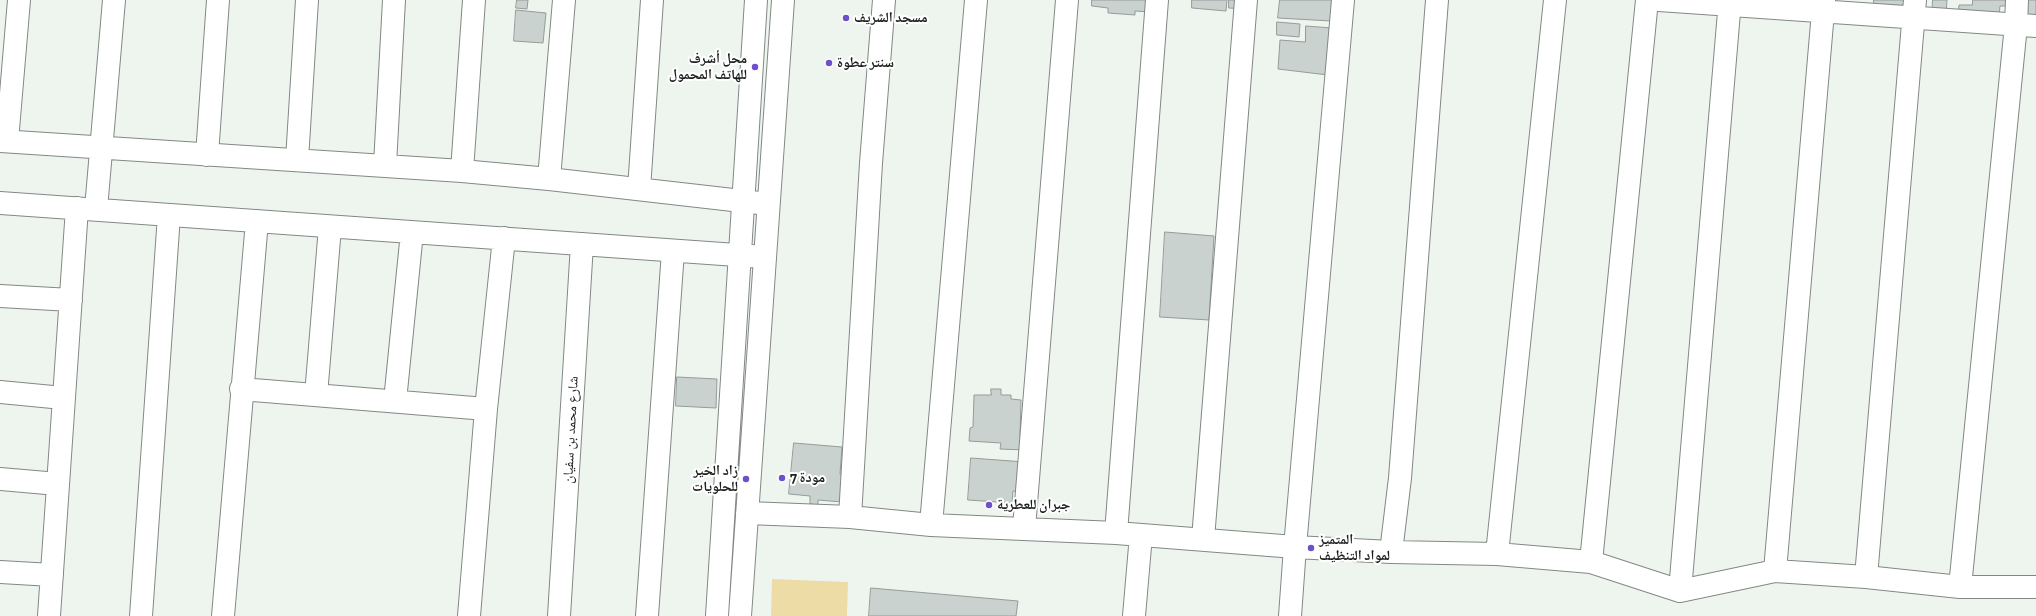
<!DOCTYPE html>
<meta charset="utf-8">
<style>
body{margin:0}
canvas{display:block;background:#eef5ef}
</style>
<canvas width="2036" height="616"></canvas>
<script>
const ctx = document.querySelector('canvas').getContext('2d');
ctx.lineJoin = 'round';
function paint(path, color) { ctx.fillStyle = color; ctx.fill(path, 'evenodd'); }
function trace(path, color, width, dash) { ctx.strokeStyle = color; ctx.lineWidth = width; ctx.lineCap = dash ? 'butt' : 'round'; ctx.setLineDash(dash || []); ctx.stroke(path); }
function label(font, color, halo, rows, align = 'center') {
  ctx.font = font + ' "Zilla Slab","Noto Naskh Arabic",serif'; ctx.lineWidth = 4; ctx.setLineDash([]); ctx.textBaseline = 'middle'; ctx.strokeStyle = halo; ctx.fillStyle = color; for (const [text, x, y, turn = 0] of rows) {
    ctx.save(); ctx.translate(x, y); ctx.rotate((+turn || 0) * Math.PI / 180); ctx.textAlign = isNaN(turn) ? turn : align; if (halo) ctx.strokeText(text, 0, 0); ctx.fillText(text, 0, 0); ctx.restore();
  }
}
paint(new Path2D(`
 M 772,579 L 848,582 L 847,616 L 771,616 Z`), '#eddca5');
const building = new Path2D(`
 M 517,0 L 528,0 L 527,9 L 516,8 Z
 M 1092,0 L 1151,0 L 1150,12 L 1135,11 L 1135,15 L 1108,13 L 1108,8 L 1092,6 Z
 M 1192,0 L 1227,0 L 1226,11 L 1192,8 Z
 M 1229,0 L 1247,0 L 1246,9 L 1229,8 Z
 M 1280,0 L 1333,0 L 1331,21 L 1278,18 Z
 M 1874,0 L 1904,0 L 1903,7 L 1874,6 Z
 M 1933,0 L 1947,0 L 1946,15 L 1932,15 Z
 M 1973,0 L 2006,0 L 2006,6 L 2000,6 L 1999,17 L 1958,16 L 1959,5 L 1972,5 Z
 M 2019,0 L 2036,0 L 2036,17 L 2018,16 Z
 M 516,10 L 546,13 L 543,43 L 514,41 Z
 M 1277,22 L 1300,24 L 1299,37 L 1277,35 Z
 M 1306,26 L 1332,28 L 1328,75 L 1278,69 L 1280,40 L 1305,42 Z
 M 1165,232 L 1214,236 L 1209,320 L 1160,317 Z
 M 677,377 L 717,379 L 716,408 L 676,406 Z
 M 991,389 L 1001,389 L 1001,395 L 1011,395 L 1011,399 L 1021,400 L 1020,436 L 1025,436 L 1024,450 L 1000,449 L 1001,443 L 969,441 L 970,428 L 973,427 L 974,395 L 991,395 Z
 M 794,443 L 842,447 L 840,474 L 844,474 L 842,502 L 818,500 L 818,505 L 810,504 L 810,496 L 789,494 Z
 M 971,458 L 1025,462 L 1020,492 L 1013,491 L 1012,503 L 968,500 Z
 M 871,588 L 1018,601 L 1016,616 L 869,616 Z`);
paint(building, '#c9d2cf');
trace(building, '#949c9a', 1);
const minor = new Path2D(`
 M 1659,0 L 2036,26
 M 0,141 L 462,171 L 549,179 L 768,204
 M 7,141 L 19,0
 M 207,155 L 218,0
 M 297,160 L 307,0
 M 385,165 L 394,0
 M 462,171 L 474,0
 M 549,179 L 564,0
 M 639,189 L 652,0
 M 0,203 L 765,257
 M 96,209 L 114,0
 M 0,296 L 71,300
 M 241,389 L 486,409
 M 0,392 L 63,398
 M 316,395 L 330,227
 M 395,401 L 412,232
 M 0,479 L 58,484
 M 747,513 L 850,517 L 931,525 L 1116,533 L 1295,547 L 1391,552 L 1497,554 L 1591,562 L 1680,591 L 1775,571 L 1866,577 L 1960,587 L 2036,587
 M 850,517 L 871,163 L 884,0
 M 931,525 L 976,0
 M 1024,528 L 1067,0
 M 1116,533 L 1157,0
 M 1203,539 L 1246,0
 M 1391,552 L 1400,478 L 1437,0
 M 1497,554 L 1555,0
 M 1591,562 L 1647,0
 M 1775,571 L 1824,0
 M 0,572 L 52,575
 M 1866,577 L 1915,0
 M 1960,587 L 2016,25 L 2017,0
 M 1680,591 L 1730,0
 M 49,616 L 77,208
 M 141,616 L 169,215
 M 223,616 L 257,221
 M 469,616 L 486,409 L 504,238
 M 559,616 L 582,244
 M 647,616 L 673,251
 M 717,616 L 756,0
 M 740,616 L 783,0
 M 1134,616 L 1141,535
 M 1290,616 L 1295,547 L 1343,0`);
trace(minor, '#828883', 24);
trace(minor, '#fff', 22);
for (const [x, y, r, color] of [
 [846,18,4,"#6e51ca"],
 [829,63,4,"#6e51ca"],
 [755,67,4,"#6e51ca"],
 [782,478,4,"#6e51ca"],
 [746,479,4,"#6e51ca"],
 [989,505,4,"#6e51ca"],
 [1311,548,4,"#6e51ca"]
]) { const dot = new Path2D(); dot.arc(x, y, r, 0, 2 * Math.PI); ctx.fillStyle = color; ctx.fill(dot); trace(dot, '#fff', 1.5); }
label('bold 14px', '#1c1f1d', '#fff', [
 ["مسجد الشريف",854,18],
 ["محل أشرف",747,59,"right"],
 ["للهاتف المحمول",747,75,"right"],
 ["سنتر عطوة",837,63],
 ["زاد الخير",738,471,"right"],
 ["للحلويات",738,487,"right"],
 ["مودة 7",790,478],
 ["جبران للعطرية",997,505],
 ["المتميز",1319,540],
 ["لمواد التنظيف",1319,556]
], 'left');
label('14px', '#1c1f1d', '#fff', [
 ["شارع محمد بن سفيان",571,430,-87]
]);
</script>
